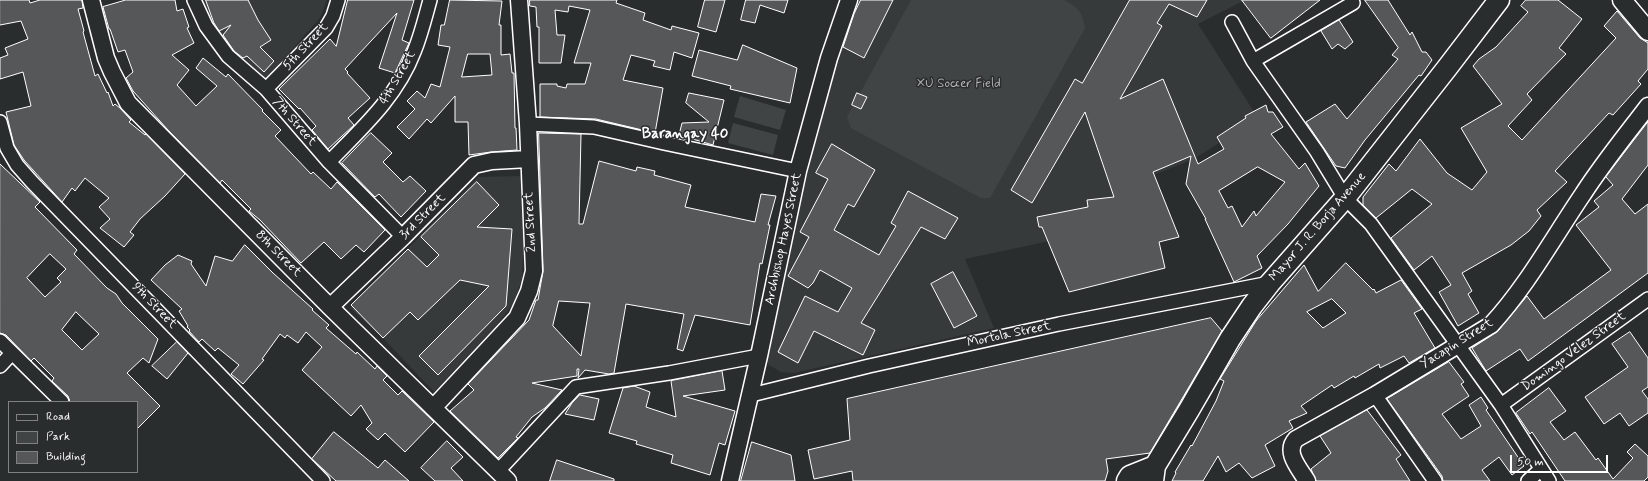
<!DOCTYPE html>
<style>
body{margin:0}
#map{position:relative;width:1648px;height:481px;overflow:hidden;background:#2a2d2e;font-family:Mynerve,sans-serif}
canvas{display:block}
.legend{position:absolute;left:8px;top:401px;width:130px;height:72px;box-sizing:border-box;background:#2a2d2e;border:1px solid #7f8182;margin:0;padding:5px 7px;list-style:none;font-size:12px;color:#fff}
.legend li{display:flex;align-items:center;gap:8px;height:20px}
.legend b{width:20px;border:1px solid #7f8182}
.scale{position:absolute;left:1510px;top:455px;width:98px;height:18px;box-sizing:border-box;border:2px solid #fff;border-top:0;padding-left:5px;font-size:12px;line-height:14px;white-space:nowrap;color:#fff;-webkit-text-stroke:3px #2a2d2e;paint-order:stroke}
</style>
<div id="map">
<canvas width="1648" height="481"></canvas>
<ul class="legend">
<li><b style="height:5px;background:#2a2d2e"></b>Road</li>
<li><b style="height:11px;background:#414445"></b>Park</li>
<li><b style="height:11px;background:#555758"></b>Building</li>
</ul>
<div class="scale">50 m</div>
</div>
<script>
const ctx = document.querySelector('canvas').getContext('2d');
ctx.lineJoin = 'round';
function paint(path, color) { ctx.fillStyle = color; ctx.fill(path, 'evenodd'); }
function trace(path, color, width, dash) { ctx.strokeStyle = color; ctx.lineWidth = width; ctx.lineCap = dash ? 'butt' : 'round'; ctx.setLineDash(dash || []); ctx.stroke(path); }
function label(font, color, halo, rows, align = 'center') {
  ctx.font = font + ' Mynerve,sans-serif'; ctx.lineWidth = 3; ctx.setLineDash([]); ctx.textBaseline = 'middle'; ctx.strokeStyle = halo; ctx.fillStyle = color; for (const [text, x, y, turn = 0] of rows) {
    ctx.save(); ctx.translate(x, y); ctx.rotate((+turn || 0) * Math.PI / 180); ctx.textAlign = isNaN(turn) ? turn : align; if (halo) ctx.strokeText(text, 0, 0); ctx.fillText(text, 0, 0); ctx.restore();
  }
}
paint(new Path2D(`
 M 201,0 L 327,0 L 320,18 L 264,81 L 238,61 L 206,19 Z
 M 852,0 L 1245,0 L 1198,24 L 1258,118 L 1194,159 L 1128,185 L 1139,222 L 965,259 L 994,328 L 794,373 L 781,372 L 769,365 L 765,358 L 818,126 Z
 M 524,176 L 524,235 L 522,278 L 514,303 L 495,327 L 434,392 L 383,338 L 350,308 L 478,177 Z`), '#373a3b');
paint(new Path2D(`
 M 911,0 L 1064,0 C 1078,8 1082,11 1085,28 L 990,198 L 981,198 L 851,128 L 847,117 Z
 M 740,96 L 786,110 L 780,130 L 734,117 Z
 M 733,123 L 778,135 L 773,155 L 728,143 Z`), '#414445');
const building = new Path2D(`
 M 0,0 L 29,0 L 30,3 L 40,0 L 82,0 L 83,8 L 78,9 L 84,31 L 83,32 L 95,76 L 98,74 L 107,93 L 108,92 L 113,106 L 115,104 L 120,108 L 131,120 L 129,122 L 145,135 L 146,134 L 185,174 L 165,196 L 140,219 L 130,232 L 134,235 L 124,247 L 100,228 L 110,219 L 99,207 L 109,198 L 85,178 L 75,191 L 72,188 L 62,202 L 24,160 L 14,145 L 6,112 L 31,106 L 23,72 L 0,79 L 0,58 L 8,55 L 5,48 L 28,39 L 21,21 L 0,25 Z
 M 126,0 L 175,0 L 177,11 L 183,9 L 189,27 L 187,28 L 194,43 L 172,55 L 189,70 L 177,85 L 196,106 L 217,86 L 196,68 L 203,58 L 226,77 L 228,74 L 263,110 L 262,111 L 281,130 L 275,136 L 311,174 L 313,172 L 331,189 L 337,182 L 385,230 L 364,252 L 356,245 L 341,259 L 324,242 L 301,263 L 260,220 L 249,211 L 251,209 L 222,180 L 220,183 L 168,130 L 133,91 L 126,78 L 133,72 L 125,50 L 118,52 L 110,29 L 109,29 L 103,7 Z
 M 206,0 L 248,0 L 258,20 L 271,40 L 260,47 L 274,61 L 264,72 L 247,56 L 243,58 L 234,51 L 223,35 L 231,25 L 219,31 L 214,23 Z
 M 348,0 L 414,0 L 402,40 L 409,43 L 395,73 L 379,68 L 397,13 L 345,69 L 348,72 L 347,73 L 370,98 L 348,118 L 354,125 L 328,149 L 312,130 L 316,126 L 300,108 L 299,109 L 279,89 L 330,39 L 336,46 Z
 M 450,0 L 502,1 L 499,25 L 501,25 L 501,55 L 510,54 L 512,73 L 514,73 L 515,128 L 516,128 L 517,150 L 491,152 L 469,155 L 468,122 L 455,122 L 455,96 L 431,123 L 427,119 L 409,139 L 397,127 L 415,109 L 407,101 L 417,91 L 425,98 L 431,84 L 440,87 L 450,47 L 438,45 L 441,25 L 444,25 ZM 468,54 L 490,54 L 492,75 L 462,77 Z
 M 530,0 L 617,0 L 616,3 L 645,13 L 643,20 L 671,30 L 672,26 L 699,33 L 692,58 L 674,52 L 670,70 L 653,66 L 655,61 L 631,55 L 623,80 L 663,88 L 655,133 L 596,119 L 540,117 L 540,84 L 557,84 L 557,86 L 566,88 L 567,84 L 585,84 L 591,63 L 574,63 L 590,10 L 569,6 L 568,12 L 555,10 L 557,35 L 565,35 L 561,63 L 539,63 L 539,27 L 537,27 L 536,7 L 530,6 Z
 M 705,0 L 725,0 L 716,32 L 698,27 Z
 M 746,0 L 788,0 L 784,13 L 760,5 L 755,23 L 741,20 Z
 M 861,0 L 893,0 L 864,58 L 843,47 L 854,14 Z
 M 1130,0 L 1207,0 L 1197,17 L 1169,4 L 1157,23 L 1162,26 L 1120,99 L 1163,79 L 1198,164 L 1224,149 L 1217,137 L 1246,118 L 1245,116 L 1266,105 L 1268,112 L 1273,112 L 1283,127 L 1271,134 L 1299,169 L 1305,163 L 1319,186 L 1288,224 L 1257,256 L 1262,268 L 1234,282 L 1205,219 L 1206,219 L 1186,184 L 1191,156 L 1153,172 L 1179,237 L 1159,242 L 1165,268 L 1069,292 L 1042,227 L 1039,227 L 1037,217 L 1088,207 L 1087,200 L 1114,197 L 1085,112 L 1032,203 L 1011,190 L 1075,79 L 1082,83 ZM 1258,167 L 1285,182 L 1256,216 L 1254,211 L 1242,227 L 1232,206 L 1228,208 L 1219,191 Z
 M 1242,0 L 1320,0 L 1271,38 Z
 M 1365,0 L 1388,0 L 1410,35 L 1412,32 L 1422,52 L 1426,52 L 1432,60 L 1421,76 L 1419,75 L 1365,140 L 1345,168 L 1336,166 L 1306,122 L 1335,104 L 1347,119 L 1398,59 L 1392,55 L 1398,48 Z
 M 1526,0 L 1558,0 L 1582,19 L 1559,48 L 1566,54 L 1527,94 L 1532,100 L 1508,126 L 1522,140 L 1616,38 L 1604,26 L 1617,11 L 1640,38 L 1648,43 L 1648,69 L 1638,81 L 1641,84 L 1613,115 L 1609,113 L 1555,171 L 1567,182 L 1537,210 L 1541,216 L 1529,231 L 1511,245 L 1462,273 L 1472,291 L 1468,294 L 1479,313 L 1458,326 L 1439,292 L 1451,285 L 1432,256 L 1414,270 L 1391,238 L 1432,204 L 1412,189 L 1376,218 L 1363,205 L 1363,197 L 1389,164 L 1396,171 L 1420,139 L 1447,173 L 1472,190 L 1487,172 L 1461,128 L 1502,104 L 1473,66 L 1479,59 L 1496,47 L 1528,12 L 1521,6 Z
 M 1339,20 L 1353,42 L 1345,49 L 1338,44 L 1332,49 L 1321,31 Z
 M 743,45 L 797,68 L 790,103 L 730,89 L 731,86 L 692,76 L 699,50 L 737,60 Z
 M 689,93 L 724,100 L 713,145 L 679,135 L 682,123 L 709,122 L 686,103 Z
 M 857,93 L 867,97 L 861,109 L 852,105 Z
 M 1648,122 L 1648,165 L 1622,199 L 1635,214 L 1648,204 L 1648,273 L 1528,361 L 1520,349 L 1486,371 L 1472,348 L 1498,331 L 1527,296 L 1544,319 L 1611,270 L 1576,225 L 1599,207 L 1594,201 L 1613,185 L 1606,177 Z
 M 371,133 L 392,153 L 383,162 L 403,182 L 410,176 L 426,191 L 401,217 L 379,194 L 375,197 L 342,163 Z
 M 539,133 L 581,134 L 579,224 L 583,224 L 599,161 L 636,171 L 637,167 L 655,171 L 654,175 L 691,185 L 685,207 L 755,222 L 761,194 L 776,196 L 768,225 L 770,225 L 762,264 L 760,263 L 750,325 L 695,315 L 683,351 L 677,349 L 684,314 L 626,304 L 614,373 L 609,374 L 585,370 L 578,378 L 579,369 L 577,369 L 577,376 L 532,383 L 562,390 L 545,408 L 532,417 L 516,437 L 518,438 L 498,458 L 450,411 L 474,390 L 468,384 L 529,320 L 536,300 L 538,300 L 543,271 ZM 559,301 L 590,303 L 581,356 L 553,326 Z
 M 832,144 L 875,170 L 854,207 L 848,204 L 834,230 L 879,255 L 896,226 L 891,223 L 908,191 L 958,218 L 945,239 L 921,227 L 861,323 L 875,330 L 863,355 L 814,331 L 798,363 L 778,352 L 805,296 L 838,312 L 852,288 L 820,270 L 813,283 L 808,288 L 788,276 L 809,237 L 800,232 L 828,179 L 816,173 Z
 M 0,164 L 40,202 L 35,207 L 77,250 L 74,254 L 107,288 L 116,294 L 122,303 L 158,339 L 149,363 L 143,358 L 127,373 L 160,406 L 137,429 L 137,402 L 70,402 L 68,396 L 52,381 L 54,378 L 34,358 L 31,361 L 6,335 L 0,333 ZM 50,254 L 66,269 L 57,278 L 61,282 L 45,297 L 27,278 ZM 76,312 L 99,334 L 82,350 L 62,330 Z
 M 477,182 L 499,205 L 477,227 L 512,229 L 506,306 L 438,375 L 419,356 L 489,286 L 460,280 L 418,320 L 410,312 L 383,338 L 351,305 L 408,249 L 427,267 L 439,255 L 421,237 Z
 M 245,245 L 273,273 L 313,309 L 312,310 L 329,325 L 326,328 L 356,354 L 357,352 L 375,369 L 377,366 L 387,376 L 383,380 L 398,395 L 402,391 L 434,422 L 405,452 L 385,433 L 378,440 L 366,429 L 372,423 L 361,405 L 351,416 L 302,370 L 322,347 L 306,332 L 298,343 L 287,335 L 285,338 L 280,334 L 262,359 L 264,360 L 243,384 L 231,374 L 239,365 L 218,348 L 215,351 L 202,339 L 199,342 L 189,331 L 190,330 L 187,327 L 188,326 L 179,311 L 182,309 L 151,280 L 165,265 L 178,255 L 192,261 L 191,264 L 206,286 L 215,256 L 232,261 Z
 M 1346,263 L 1373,290 L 1374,289 L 1376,293 L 1401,280 L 1422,309 L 1414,313 L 1435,348 L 1409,363 L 1404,356 L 1380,368 L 1379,364 L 1355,378 L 1354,376 L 1334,388 L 1332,385 L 1301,406 L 1307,413 L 1289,421 L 1293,428 L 1265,445 L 1275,466 L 1252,478 L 1239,463 L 1226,472 L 1218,456 L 1203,481 L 1172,481 L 1176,473 L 1175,472 L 1191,445 L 1192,446 L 1216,401 L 1224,381 L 1220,379 L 1256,321 L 1304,265 L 1318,291 ZM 1332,299 L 1346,313 L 1323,328 L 1307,312 Z
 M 953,272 L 977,316 L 954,328 L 931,284 Z
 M 1211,318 L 1222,331 L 1150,453 L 1106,459 L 1108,471 L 1105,481 L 853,481 L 852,471 L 814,479 L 808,450 L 850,440 L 847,399 Z
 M 1630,332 L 1648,358 L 1648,387 L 1642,391 L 1648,399 L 1648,413 L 1629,426 L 1620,413 L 1604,424 L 1585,397 L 1628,367 L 1612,344 Z
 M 177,342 L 188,353 L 167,379 L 152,366 Z
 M 1449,362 L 1464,382 L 1461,384 L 1469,396 L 1442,414 L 1461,439 L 1481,426 L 1469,405 L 1481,397 L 1488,408 L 1486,410 L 1524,466 L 1512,475 L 1499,457 L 1482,470 L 1490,481 L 1443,481 L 1442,476 L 1387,399 Z
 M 722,371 L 725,390 L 683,396 L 735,411 L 725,445 L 719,443 L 710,475 L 671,463 L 673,455 L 636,444 L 637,441 L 609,433 L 623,388 L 634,386 L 650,392 L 646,407 L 676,417 L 671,381 Z
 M 1549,388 L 1566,411 L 1550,422 L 1564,440 L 1575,432 L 1596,460 L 1598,458 L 1613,479 L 1633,458 L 1627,452 L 1635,444 L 1648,456 L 1648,477 L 1644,481 L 1565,481 L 1532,432 L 1530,434 L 1516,413 Z
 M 580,395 L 599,399 L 594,420 L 565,414 L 572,403 Z
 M 1367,410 L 1401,455 L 1396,459 L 1410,481 L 1316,481 L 1311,469 L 1331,453 L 1320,436 Z
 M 334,432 L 378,468 L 385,460 L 409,481 L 336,481 L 312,459 Z
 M 447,441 L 463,457 L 451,468 L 463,481 L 435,481 L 421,468 Z
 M 752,442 L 791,455 L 795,481 L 741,481 Z
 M 557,460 L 614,479 L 614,481 L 550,481 Z`);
paint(building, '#555758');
trace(building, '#fff', 1);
const minor = new Path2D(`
 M 194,0 L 206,26 L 228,56 L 266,89 L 329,162 L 403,237
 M 1232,22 L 1253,61 L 1317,152 L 1345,198 L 1371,224 L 1501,405 L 1549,481
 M 1253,61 L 1353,3
 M 266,89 L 326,28 L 333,16 L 338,0
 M 0,122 L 7,148 L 17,165 L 32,182 L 323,481
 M 528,124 L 594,127 L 664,143 L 798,171
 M 329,162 C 361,129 397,97 414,52 C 421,35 425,18 430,0
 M 0,341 L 62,402
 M 0,366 L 12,353
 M 751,395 L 869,366 L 1059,324 L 1270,283
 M 1375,395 L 1435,481
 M 1501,405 L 1648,299
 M 498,471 L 576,387 L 669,373 L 759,356
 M 1528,481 L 1541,469`);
const tertiary = new Path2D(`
 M 91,0 L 106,58 L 112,72 L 128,103 L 330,307 L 508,481
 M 330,307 L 403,237 L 474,165 L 492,161 L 529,159
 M 433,408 L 517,318 L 529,291 L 534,271 L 528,124 L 519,0
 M 730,481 L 759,356 L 798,171 L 829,58 L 849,0
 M 1307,481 C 1299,468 1284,452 1296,439 L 1375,395 L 1491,325 C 1527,286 1553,238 1583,194 C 1603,163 1626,135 1648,106`);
const secondary = new Path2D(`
 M 1622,0 L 1648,31`);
const primary = new Path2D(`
 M 1127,481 L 1130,476 L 1155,466
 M 1153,481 L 1155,466 L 1189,410 L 1230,339 L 1252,306 L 1270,283 L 1345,198 L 1447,68 L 1499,0`);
trace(minor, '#fff', 16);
trace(tertiary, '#fff', 19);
trace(secondary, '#fff', 21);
trace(primary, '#fff', 23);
trace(minor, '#2a2d2e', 13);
trace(tertiary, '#2a2d2e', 16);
trace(secondary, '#2a2d2e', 18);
trace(primary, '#2a2d2e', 20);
label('13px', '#fff', '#2a2d2e', [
 ["5th Street",306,47,-47],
 ["4th Street",398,78,-60],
 ["7th Street",294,122,49],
 ["3rd Street",423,217,-45],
 ["2nd Street",531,222,-93],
 ["Mayor J. R. Borja Avenue",1318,227,-49],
 ["Archbishop Hayes Street",784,239,-78],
 ["8th Street",278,254,45],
 ["9th Street",154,306,46],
 ["Mortola Street",1009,335,-12],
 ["Yacapin Street",1457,344,-32],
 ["Domingo Velez Street",1574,352,-36]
]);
label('13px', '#b3b4b5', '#2a2d2e', [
 ["XU Soccer Field",959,84]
]);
label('bold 15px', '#fff', '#2a2d2e', [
 ["Barangay 40",685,135]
]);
</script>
